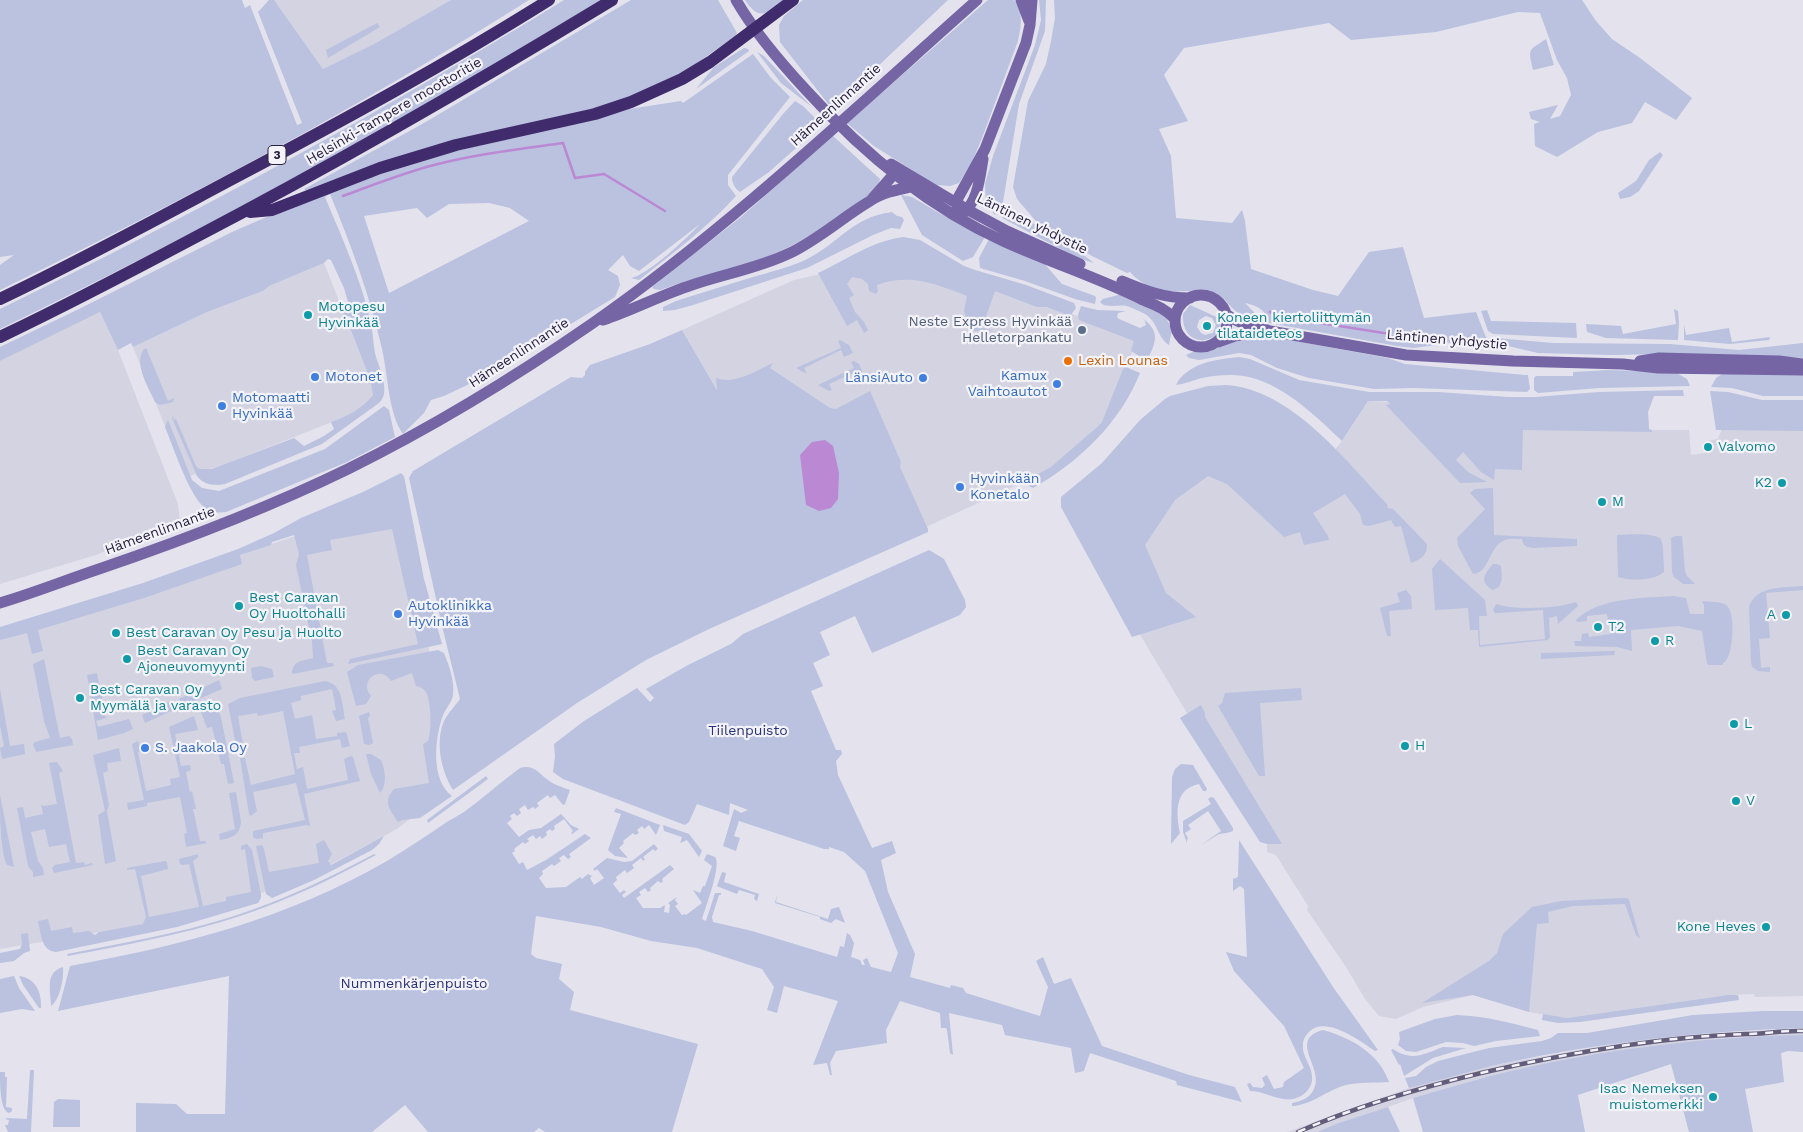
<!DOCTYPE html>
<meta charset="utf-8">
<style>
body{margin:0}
canvas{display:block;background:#e3e2ed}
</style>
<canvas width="1803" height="1132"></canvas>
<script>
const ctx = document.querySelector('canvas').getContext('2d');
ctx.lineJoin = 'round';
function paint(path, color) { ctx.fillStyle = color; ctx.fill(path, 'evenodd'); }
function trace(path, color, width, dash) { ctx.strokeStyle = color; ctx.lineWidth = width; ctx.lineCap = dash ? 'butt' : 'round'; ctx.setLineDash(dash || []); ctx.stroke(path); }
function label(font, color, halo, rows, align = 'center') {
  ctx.font = font + ' "Work Sans",sans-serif'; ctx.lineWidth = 4.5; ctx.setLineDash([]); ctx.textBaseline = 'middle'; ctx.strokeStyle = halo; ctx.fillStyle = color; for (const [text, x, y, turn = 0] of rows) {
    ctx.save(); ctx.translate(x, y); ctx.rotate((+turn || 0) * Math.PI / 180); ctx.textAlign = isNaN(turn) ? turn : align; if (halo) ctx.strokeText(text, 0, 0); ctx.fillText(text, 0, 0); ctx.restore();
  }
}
paint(new Path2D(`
 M 274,0 L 451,0 L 374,44 L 323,69 Z
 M 913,253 L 1138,339 L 1102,422 L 1050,470 L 926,527 L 828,413 L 718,391 L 682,330 L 794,280 Z
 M 324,263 L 370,379 L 373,395 L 367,403 L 352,414 L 221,466 L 205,470 L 186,478 L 133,347 L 207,312 L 263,291 L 269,286 Z
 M 100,312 L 118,350 L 178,504 L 180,521 L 96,555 L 0,584 L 0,361 Z
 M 1234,389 L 1330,456 L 1345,437 L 1368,401 L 1648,412 L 1649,430 L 1689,430 L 1691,455 L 1705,453 L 1703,442 L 1718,439 L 1728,413 L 1803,414 L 1803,996 L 1755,997 L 1754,994 L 1728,995 L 1567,1018 L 1529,1012 L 1473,995 L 1423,1007 L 1396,1019 L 1379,1016 L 1365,999 L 1346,967 L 1307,910 L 1308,906 L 1276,855 L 1267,852 L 1267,840 L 1188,715 L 1068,514 Z
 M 399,520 L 442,705 L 430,752 L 436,788 L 415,815 L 397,829 L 307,877 L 198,915 L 0,949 L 0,633 L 105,602 L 295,536 Z
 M 1803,1028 L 1803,1035 L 1712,1040 L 1580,1057 L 1490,1076 L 1413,1098 L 1317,1132 L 1287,1132 L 1409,1088 L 1465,1072 L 1506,1063 L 1635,1040 L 1703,1034 Z`), '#d4d3e1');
paint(new Path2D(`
 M 0,0 L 242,0 L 245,8 L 250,5 L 297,125 L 302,123 L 258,12 L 269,0 L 274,0 L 323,69 L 374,44 L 451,0 L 529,0 C 359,108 180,202 0,290 L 0,265 L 14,255 L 0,257 Z
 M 564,0 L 600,0 C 406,120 205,230 0,329 L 0,309 C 193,215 382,112 564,0 Z
 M 631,0 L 718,0 L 737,33 L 735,36 L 686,71 L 634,98 L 307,191 L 304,189 L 424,123 Z
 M 745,0 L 786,0 C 768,12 760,23 745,0 Z
 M 803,0 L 948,0 L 839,103 L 829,105 L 780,42 L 779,25 L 784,16 Z
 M 988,0 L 1014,0 C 1024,12 1021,27 1018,41 L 982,138 L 971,164 L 959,183 L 950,186 L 937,185 L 928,180 L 874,146 L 847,123 Z
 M 1039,0 L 1046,0 L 1045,31 L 1019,104 L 1003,202 L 995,215 L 989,208 L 986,202 L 985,184 L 993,156 L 1035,45 L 1041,20 Z
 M 1054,0 L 1582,0 L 1596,21 L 1612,39 L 1640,58 L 1692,98 L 1676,120 L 1645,102 L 1632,123 L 1598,132 L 1557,157 L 1535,146 L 1534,124 L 1540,122 L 1531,119 L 1529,112 L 1558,105 L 1550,119 L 1560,116 L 1571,95 L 1567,78 L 1557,60 L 1540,13 L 1518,12 L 1436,32 L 1351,40 L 1329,23 L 1184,48 L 1164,75 L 1188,121 L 1159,129 L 1171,156 L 1176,218 L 1232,223 L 1242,210 L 1245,221 L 1251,269 L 1313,290 L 1338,296 L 1369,252 L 1403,247 L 1424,318 L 1476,312 L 1489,345 L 1436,342 L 1435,345 L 1414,348 L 1397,346 L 1269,323 C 1265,309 1258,306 1245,303 L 1259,317 L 1257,321 L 1253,321 L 1253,318 C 1227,313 1231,298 1211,291 C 1203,288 1195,291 1187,291 C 1165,293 1145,289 1130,272 L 1127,273 L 1092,256 L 1035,220 L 1017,199 L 1013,187 L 1028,101 L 1046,64 L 1051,41 L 1055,18 Z
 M 377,23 L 380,27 L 328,58 L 326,50 Z
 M 1546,39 L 1554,65 L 1533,70 C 1528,48 1528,51 1546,39 Z
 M 744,48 L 748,49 L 749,51 L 696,89 L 714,67 Z
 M 757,52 L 764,56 L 812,107 L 781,83 Z
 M 753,54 L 771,78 L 790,97 L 728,175 L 728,185 L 736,196 C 707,228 673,253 639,280 L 631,278 C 648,275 687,238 700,224 L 639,271 L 630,266 L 623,255 L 608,270 L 618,276 L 620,285 L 615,297 L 484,377 L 444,396 L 431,400 L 424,413 L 403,434 C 388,413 388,374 382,349 C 370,296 351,245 330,194 L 325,197 C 342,238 361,279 371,323 C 373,333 373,343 375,353 C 378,366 392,392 379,403 L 322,444 L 225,484 C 214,486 204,485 197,476 L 172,418 L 173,416 L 174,420 L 176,419 L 196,466 L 199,469 L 212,469 L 294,438 L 304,446 L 324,436 L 334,429 L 331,422 C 348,416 362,409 373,395 L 370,379 L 348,323 L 352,320 L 350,316 L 345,317 L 343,312 L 349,312 L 350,309 L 344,288 L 331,260 L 328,259 L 324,263 L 269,286 L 263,291 L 207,312 L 133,347 L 131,343 L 118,350 L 100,312 L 0,361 L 0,347 L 81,308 L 232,232 L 315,196 L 432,157 L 629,109 L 681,101 L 683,103 ZM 489,203 L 510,208 L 529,221 L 389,293 L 364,216 L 417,208 L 427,218 L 449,204 Z
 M 795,101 L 803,106 L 822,125 L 769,172 L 740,192 C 735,189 732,183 732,177 L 783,114 Z
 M 833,136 L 880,179 C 877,191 861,201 851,208 C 832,221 814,234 793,245 C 752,266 703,275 660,290 L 654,289 L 652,287 L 741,217 Z
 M 1660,152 L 1663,155 L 1639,191 L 1630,197 L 1620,199 L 1618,193 L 1636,181 L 1649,160 Z
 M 901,195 L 912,197 L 939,213 L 985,237 L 973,257 L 963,261 L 922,235 Z
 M 1009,208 L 1085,256 L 1094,263 L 1078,258 L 1002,218 Z
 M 892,212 L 897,216 L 902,217 L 904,220 L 900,229 L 891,228 L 873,235 L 807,268 L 693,305 L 675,310 L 663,311 L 663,307 L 676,301 C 701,293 727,285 753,277 C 770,272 787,268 803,261 C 837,246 851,217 892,212 Z
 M 903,237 L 920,240 L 964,266 L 975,270 L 1026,285 L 1074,303 L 1076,308 L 1070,316 L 1047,307 L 1037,307 L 995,291 L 982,328 L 992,330 L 991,331 L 971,331 L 964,311 L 967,296 C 936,284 910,273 877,285 L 878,291 L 876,294 L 869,291 L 868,284 L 862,279 L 852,277 L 847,284 L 854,295 L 849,298 L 855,312 L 864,322 L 868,330 L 864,333 L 857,320 L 847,326 L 818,273 C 846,260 872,241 903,237 Z
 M 989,239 L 1043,262 L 1062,284 L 1095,296 L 1096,298 L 1095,304 L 1075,299 L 1025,281 L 980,268 L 979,258 Z
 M 1122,294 L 1165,316 L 1172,329 L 1169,345 C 1157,337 1158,322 1145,314 C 1139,311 1133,308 1127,306 C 1118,304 1106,309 1100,302 L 1103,299 Z
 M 1190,305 L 1221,319 C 1224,345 1181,351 1183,314 ZM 1206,316 L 1212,318 L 1216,325 L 1213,333 L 1205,335 L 1201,333 L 1197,327 L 1199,320 Z
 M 1081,306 L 1097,310 L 1126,311 L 1118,313 L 1117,317 L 1119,319 L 1140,328 L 1146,325 L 1145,321 L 1142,318 C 1161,332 1156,342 1147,361 L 1131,351 L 1134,341 L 1079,320 L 1078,315 Z
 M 1674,309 L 1678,311 L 1679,323 L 1678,340 L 1606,338 L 1587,332 L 1586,324 L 1621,326 L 1623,334 L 1676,324 Z
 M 1487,310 L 1491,321 L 1576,323 L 1577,338 L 1493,334 L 1488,331 L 1481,311 Z
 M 1684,325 L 1686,335 L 1729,328 L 1732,342 L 1770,337 L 1769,340 L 1730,344 L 1684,340 Z
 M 682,330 L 717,390 L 716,378 C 734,385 756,371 773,363 L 770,368 L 830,408 L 836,409 L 870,391 L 901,462 L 900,467 L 928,529 L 928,532 L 709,629 L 646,660 L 577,703 L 453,790 C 441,770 435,743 444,721 C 448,713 455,706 460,699 L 443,630 L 409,478 L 413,471 L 571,377 L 582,378 L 585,375 L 585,372 L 590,365 L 650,344 Z
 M 1268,336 L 1388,358 L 1405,364 L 1525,375 L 1528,375 L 1530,389 L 1527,392 L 1414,388 L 1374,389 L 1309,378 L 1277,368 L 1251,355 L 1239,353 L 1199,360 L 1189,358 L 1186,355 L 1193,352 L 1211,351 L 1228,343 Z
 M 1496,338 L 1553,343 L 1670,344 L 1739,350 L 1803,343 L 1803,358 L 1757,355 L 1668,354 L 1611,355 L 1538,353 L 1495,343 L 1494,340 Z
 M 840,340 L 849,345 L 853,353 L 844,357 L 841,350 L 804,368 L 807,374 L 796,368 L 841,348 L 838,341 Z
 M 144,349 L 148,349 L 147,350 L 168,401 L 174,398 L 173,402 L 160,405 L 155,402 C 149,388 133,364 144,349 Z
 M 1239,357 L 1250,359 L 1299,380 L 1369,392 L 1438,392 L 1508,397 L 1535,397 L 1599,392 L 1683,390 L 1684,396 L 1654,396 L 1648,412 L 1649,429 L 1652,430 L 1652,432 L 1523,430 L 1522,470 L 1495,469 L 1494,480 L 1481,472 L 1463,452 L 1456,460 L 1468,472 L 1487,482 L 1460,483 L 1386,405 L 1391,404 L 1387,401 L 1368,401 L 1342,441 C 1313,413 1272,373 1229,375 C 1220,375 1211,376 1202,378 C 1194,380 1185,384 1176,385 C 1187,363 1217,359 1239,357 Z
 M 854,361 L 859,364 L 864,376 L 859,378 L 856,372 L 829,384 L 832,390 L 829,391 L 818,385 L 854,368 L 851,362 Z
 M 1126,367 L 1140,373 C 1120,423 1079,462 1033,488 L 1029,486 L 1027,481 L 1029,479 L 1051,467 L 1097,427 L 1102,422 L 1123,369 Z
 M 1608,370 L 1675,372 L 1687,379 L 1690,386 L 1599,388 L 1538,393 L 1534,390 L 1534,378 L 1536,376 L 1573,376 L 1573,372 Z
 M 1722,374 L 1803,374 L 1803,396 L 1763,396 L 1732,388 L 1711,387 L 1716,378 Z
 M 1226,385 C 1291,389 1345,460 1387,504 L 1388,508 L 1393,509 L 1427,544 C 1428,555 1420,560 1411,563 L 1401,526 L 1395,527 L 1391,520 L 1369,526 L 1363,525 L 1360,514 L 1345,494 L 1313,513 L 1328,536 L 1329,540 L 1304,545 L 1300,532 L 1284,537 L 1227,484 L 1208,476 L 1175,500 L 1145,545 L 1166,593 L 1196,617 L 1132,637 L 1061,507 L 1061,497 L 1102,463 L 1140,420 L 1165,399 L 1170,396 L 1208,386 Z
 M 1710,391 L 1728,392 L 1762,400 L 1803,400 L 1803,431 L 1716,430 Z
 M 384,406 L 389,410 L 395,437 L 347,462 L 226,512 C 218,513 211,513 204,507 C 189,495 173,446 165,427 L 168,420 L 192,480 L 202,488 L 219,491 L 325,449 Z
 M 401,473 L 404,476 L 424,579 L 442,644 L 348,664 L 350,659 L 418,644 L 392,529 L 330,540 L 332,550 L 307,555 L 327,663 L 333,663 L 334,666 L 293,674 L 292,672 C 294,660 303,661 313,658 L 312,642 L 296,565 L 299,554 L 294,535 L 272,542 L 271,545 L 240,555 L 242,564 L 144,598 L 38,630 L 43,651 L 32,654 L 27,633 L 0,640 L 0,627 L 143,583 L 238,549 L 274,533 L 301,518 L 363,492 Z
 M 1493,488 L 1494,535 L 1577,539 L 1577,546 L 1533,548 C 1526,547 1523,546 1522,539 C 1517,539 1510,538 1505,540 C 1489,545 1490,573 1473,574 L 1458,546 L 1457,538 L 1485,509 L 1470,493 L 1475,489 Z
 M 1617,535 C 1631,535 1650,532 1661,539 L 1663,547 L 1664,572 C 1654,581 1630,581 1618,577 Z
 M 1675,536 L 1682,536 L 1685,571 L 1687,576 L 1695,584 L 1683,584 L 1674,577 L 1672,572 L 1671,538 Z
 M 929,550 L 944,559 L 965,600 L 966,607 L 960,615 L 872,653 L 855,616 L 820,632 L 830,655 L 813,663 L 823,686 L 811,691 L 836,750 L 841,750 L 842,754 L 836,761 L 838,775 L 872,848 L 892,841 L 896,853 L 881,860 L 888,892 L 915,954 L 910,977 L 950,988 L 951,985 L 963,988 L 966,993 L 1040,1016 L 1048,987 L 1036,961 L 1043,957 L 1054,984 L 1071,978 L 1102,1046 L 1189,1075 L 1235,1087 L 1242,1102 L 1177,1085 L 1176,1081 L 1090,1053 L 1084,1071 L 1075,1073 L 1071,1048 L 1005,1035 L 1002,1025 L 949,1013 L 953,1055 L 950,1053 L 947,1030 L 946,1028 L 941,1028 L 940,1013 L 900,1001 L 886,1030 L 887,1043 L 836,1051 L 830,1063 L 832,1075 L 830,1075 L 827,1063 L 813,1065 L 838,1001 L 784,986 L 777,1013 L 767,1010 L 774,987 L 762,969 L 697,948 L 651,941 L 601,927 L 536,916 L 531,954 L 536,958 L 562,964 L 559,979 L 574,992 L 570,1010 L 698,1044 L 672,1132 L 545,1132 L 539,1128 L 534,1132 L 428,1132 L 405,1105 L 372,1132 L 136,1132 L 136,1103 L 176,1104 L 187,1114 L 225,1114 L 229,976 L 58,1011 L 70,966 C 184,945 286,919 387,861 C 407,849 426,836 444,824 C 451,819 458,816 464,812 C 483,798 501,782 520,768 C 534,764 538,773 548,780 C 554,785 562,787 570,790 L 565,804 L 563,805 L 555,795 L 550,798 L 548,795 L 537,803 L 539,806 L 535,809 L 533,807 L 528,810 L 525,805 L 519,809 L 521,813 L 517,816 L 514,813 L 510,816 L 512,819 L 507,823 L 519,837 L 529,830 L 541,828 L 561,814 L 571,825 L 579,829 L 572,834 L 571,833 L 573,831 L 564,819 L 554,826 L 555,829 L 552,831 L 550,829 L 546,832 L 547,835 L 542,839 L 540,836 L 536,839 L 533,835 L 527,839 L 529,841 L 525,844 L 523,842 L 514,849 L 515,851 L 512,853 L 519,864 L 523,862 L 527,870 L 546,860 L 585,834 L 591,838 L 569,854 L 571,857 L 568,859 L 564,855 L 559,858 L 561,861 L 554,866 L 552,864 L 542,871 L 543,874 L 539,878 L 546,888 L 566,887 L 580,877 L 582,879 L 588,874 L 592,876 L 590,878 L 594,885 L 604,878 L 597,869 L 595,871 L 593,869 L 607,858 L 624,862 L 632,861 L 654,844 L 658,849 L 655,851 L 653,849 L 643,857 L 645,859 L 643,861 L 641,858 L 632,865 L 634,868 L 627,873 L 625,870 L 616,877 L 617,880 L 613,884 L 620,893 L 624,890 L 626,892 L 622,895 L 624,898 L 670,865 L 674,869 L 662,879 L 663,881 L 661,883 L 658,881 L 650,888 L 651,890 L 648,892 L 645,888 L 639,892 L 641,895 L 636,898 L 643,908 L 660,908 L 665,905 L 664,912 L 669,913 L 670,905 L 668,903 L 677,897 L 675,900 L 678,904 L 675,906 L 682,915 L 685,914 L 686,915 L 702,903 L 693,890 L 700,893 L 703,886 L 705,886 L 712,866 L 704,860 L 707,854 C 709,855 713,856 715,857 C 722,864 705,909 702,919 L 706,921 L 715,893 L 721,893 L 721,895 L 719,895 L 712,917 L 713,922 L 752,931 L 837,957 L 840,946 L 844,947 L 847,933 L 850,935 L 854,943 L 851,957 L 860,960 L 862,965 L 865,965 L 863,960 L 867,958 L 871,967 L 891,972 L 898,953 L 865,871 L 844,852 L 829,847 L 829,849 L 824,849 L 739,821 L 734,836 L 740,838 L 736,851 L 723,846 L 734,809 L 741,813 L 748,810 L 730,803 L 729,815 L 697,804 L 689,822 L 685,825 L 563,779 L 553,772 L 555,756 L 554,744 L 584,721 L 637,688 L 650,702 L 654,698 L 646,689 L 688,665 L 731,644 L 743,634 Z
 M 1440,559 L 1485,600 L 1487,616 L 1479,616 L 1480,645 L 1545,639 L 1543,610 L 1498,613 L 1495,613 L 1493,610 L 1496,604 C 1515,610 1540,608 1560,606 C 1566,605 1571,603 1576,602 L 1578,606 L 1558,624 L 1557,616 L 1549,618 L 1550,637 L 1548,640 L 1479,647 L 1478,630 L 1470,630 L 1468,608 L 1435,610 L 1432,569 Z
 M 1493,564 L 1497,564 L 1501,566 L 1502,579 L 1499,587 L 1493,590 C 1479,582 1484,574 1493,564 Z
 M 1803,586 L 1803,590 L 1766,593 L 1770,638 L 1759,639 L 1761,668 L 1770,667 L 1770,672 L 1758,671 L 1752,667 L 1751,662 L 1749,607 C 1756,585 1784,588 1803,586 Z
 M 1406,590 L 1411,596 L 1412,609 L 1389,611 L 1391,636 L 1387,636 L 1380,608 L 1400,602 L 1397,593 Z
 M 1674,596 L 1686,598 L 1690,614 L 1704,614 L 1704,605 L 1702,601 C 1709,602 1720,601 1726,605 C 1736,611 1733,650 1727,659 C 1726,661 1723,663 1722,665 L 1708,665 L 1707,663 L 1702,631 L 1678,626 L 1631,630 L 1632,651 L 1617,647 L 1575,646 L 1574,641 L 1581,641 L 1582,634 L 1588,633 L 1589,637 L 1610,634 L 1607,614 L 1587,616 L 1587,621 L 1577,622 L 1576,620 C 1599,597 1644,598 1674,596 Z
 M 438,650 L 444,653 C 449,665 455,682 453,695 C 452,702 446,708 443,715 C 435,737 430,780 452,796 L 420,818 L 402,820 L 398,822 C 390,809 382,803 394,789 L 429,783 L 423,744 L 428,741 C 432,731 431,701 426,692 C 423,688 420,687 416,686 L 412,673 L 391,681 C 381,664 358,680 371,696 L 366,704 L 356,706 L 347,672 L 358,665 Z
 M 1615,651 L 1614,655 L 1541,659 L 1541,653 Z
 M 44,659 L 60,738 L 69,736 L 72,739 L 73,745 L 36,752 L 33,744 L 35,742 L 50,738 L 44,721 L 33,664 Z
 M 261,666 L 272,669 L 274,677 L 255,681 L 252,678 L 251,668 Z
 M 97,673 L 106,718 L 96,721 L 98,727 L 129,719 L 133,729 L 124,733 L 98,740 L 87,675 Z
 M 219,680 L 222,689 L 183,706 L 179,699 Z
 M 325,681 C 343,684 342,704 345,719 L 336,721 L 332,711 L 336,710 L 332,689 L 301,696 L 301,700 L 291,703 L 295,719 L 312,715 L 316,739 L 337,736 L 337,733 L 346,732 L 350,746 L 342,748 L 340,739 L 299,747 L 300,753 L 294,753 L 297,769 L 303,767 L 307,789 L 348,780 L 344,759 L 351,756 L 353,757 L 360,781 L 304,794 L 310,826 L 307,825 L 263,833 L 263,838 L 256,839 L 253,837 L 253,831 L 305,820 L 296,783 L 253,792 L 257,811 L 251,816 L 249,814 L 240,758 L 245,758 L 251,785 L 295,774 L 283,711 L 258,716 L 257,713 L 238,716 L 243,744 L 236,746 L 228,704 L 240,698 Z
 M 1301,688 L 1302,700 L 1260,703 L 1265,776 L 1259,776 L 1218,706 L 1222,703 L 1225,693 Z
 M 0,689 L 10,746 L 24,744 L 25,754 L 2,759 L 0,748 L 4,746 L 0,726 Z
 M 171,701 L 174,707 L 173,710 L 145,723 L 142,715 Z
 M 1201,705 L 1205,713 L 1205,717 L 1282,844 L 1267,844 L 1260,842 L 1180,718 Z
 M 217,708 L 221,717 L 234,783 L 228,784 L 224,764 L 221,764 L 212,727 L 207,728 L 201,712 L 208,709 Z
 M 369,712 L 370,716 L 368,718 L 373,743 L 369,745 L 364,744 L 359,716 Z
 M 194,716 L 198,730 L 175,734 L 181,766 L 190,765 L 191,770 L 186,772 L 190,792 L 192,791 L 196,809 L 193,809 L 200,841 L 205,841 L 207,843 L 186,847 L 184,834 L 187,833 L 180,797 L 147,803 L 147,806 L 128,810 L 127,803 L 144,800 L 132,744 L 138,741 L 141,751 L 138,752 L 146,791 L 171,785 L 170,779 L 180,777 L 169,727 Z
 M 119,748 L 121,761 L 107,763 L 108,771 L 103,773 L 109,805 L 107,811 L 116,861 L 105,864 L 98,815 L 105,811 L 93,755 Z
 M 366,754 L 371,754 L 381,760 C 385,770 388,784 380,793 L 371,774 Z
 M 57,762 L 63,771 L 59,773 L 60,778 L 76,863 L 84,862 L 85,865 L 92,863 L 93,865 L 54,873 L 52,868 L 55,865 L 70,862 L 66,844 L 49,847 L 45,829 L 31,832 L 38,861 L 43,868 L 44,875 L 33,877 L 33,872 L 28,866 L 17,808 L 23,807 L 25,818 L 43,814 L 41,804 L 43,806 L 57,804 L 49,763 Z
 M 1181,764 L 1193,765 L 1207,789 L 1206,791 L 1203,791 L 1199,784 C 1174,789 1176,813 1180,833 L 1171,844 L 1172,777 L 1175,769 Z
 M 486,776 L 488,779 L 428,823 L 427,820 Z
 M 236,792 L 241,822 C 240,835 232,838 220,840 L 219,834 L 235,829 L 229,793 Z
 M 0,795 L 14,867 L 7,865 C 0,851 0,814 0,795 Z
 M 1211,797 L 1214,798 L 1233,828 L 1233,831 L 1227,833 L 1219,834 L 1201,845 L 1221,831 L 1208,811 L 1188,825 L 1191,829 L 1185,833 L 1188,838 L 1187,840 L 1187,843 L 1183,832 L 1183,821 L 1211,804 L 1208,799 Z
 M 616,808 L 660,825 L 656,835 L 649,825 L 644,829 L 642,826 L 637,830 L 639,833 L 635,835 L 633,833 L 623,841 L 624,843 L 619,848 L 628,858 L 615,856 L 608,850 L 621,814 L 614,812 Z
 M 663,825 L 689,834 L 702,851 L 699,857 L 687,840 L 680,843 L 682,837 L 664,831 Z
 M 384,836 L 379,844 L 372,850 L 314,880 L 272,898 L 266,894 L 256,846 L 262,845 L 264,849 L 269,872 L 319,863 L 316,844 L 324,840 L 332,854 L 328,861 L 331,865 Z
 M 1239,840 L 1333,987 L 1378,1050 L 1375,1051 C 1360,1041 1327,1016 1310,1031 C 1306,1035 1303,1039 1303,1044 C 1301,1056 1312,1065 1312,1077 C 1313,1084 1308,1092 1301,1096 C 1283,1106 1268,1091 1250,1091 L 1247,1084 L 1250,1083 L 1253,1087 L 1262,1088 L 1265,1085 L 1262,1078 L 1267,1075 L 1274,1089 L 1283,1087 L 1284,1082 L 1304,1068 L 1284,1026 L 1234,971 L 1226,952 L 1247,957 L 1244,889 L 1240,886 L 1233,891 L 1233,879 L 1238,877 Z
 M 247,844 L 252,850 L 261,894 L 261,898 L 258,903 L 177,927 L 56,952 C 41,951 41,933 38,921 L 48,919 L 51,931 L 72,927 L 73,933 L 89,931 L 95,935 L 99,932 L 143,924 L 146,917 L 135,869 L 127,870 L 127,868 L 165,861 L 167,862 L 168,869 L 141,876 L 149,917 L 199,907 L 189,864 L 182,865 L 180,864 L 179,859 L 198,854 L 198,857 L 193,861 L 203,906 L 226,901 L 226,897 L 251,892 L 245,849 L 241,850 L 241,846 Z
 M 374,854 L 376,855 C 341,874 305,892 268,906 C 204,931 135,943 68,956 L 67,954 C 122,943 177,934 231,917 C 281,901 327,879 374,854 Z
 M 722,872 L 726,873 L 724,882 L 759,894 L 757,901 L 754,899 L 755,895 L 739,890 L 737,894 L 719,887 L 717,886 Z
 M 777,894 L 776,902 L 828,919 L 831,909 L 839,907 L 845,923 L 836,919 L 831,923 L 820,919 L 820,917 L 775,903 Z
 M 1622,898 L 1627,898 L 1629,900 L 1640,939 L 1636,935 L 1625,904 L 1573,906 L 1548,912 L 1549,923 L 1537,924 L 1529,1012 L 1473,995 L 1422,1003 L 1489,961 L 1497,953 L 1503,934 L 1532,907 L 1561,901 Z
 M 28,933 L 30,951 L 24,953 L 14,961 L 0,963 L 0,953 L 20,949 L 22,944 L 21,934 Z
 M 63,967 C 64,978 60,1000 51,1006 C 51,991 44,973 63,967 Z
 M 14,976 L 19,988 L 35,1011 L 22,1009 L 0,1013 L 0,979 Z
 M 19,976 C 36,978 42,993 41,1008 L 39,1008 L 23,985 Z
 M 1728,995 L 1738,995 L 1739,1000 L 1580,1022 L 1558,1023 L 1542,1020 L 1543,1014 L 1567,1018 Z
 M 1763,1011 L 1803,1011 L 1803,1028 C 1703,1031 1603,1042 1505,1063 C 1472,1070 1441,1080 1409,1088 L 1405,1078 L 1416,1076 L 1426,1067 L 1438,1061 L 1489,1048 L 1542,1041 L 1551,1038 L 1558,1033 L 1587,1033 L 1693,1015 Z
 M 1457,1015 C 1485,1016 1511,1023 1538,1030 L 1540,1036 L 1496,1041 L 1474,1046 L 1463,1043 L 1446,1042 L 1416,1052 L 1406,1051 L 1398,1045 L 1400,1039 L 1399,1032 L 1435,1019 Z
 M 1323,1030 C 1351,1038 1379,1053 1389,1082 C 1375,1083 1359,1082 1346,1085 C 1327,1090 1312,1105 1292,1106 L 1292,1103 C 1301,1101 1309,1099 1314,1089 C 1325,1068 1287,1040 1323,1030 Z
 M 1803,1035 L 1803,1052 L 1788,1051 L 1781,1053 L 1784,1082 L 1745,1089 L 1753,1132 L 1689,1132 L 1671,1064 L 1578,1095 L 1585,1132 L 1423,1132 L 1413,1098 C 1438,1091 1464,1083 1490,1076 C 1592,1051 1698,1037 1803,1035 Z
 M 1443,1047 L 1466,1048 L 1433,1058 L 1404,1076 L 1400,1064 L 1399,1065 L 1391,1050 L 1393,1049 C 1412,1062 1424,1054 1443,1047 Z
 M 30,1070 L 34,1070 L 31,1132 L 8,1132 L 5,1125 L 8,1125 L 9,1120 L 5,1119 L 7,1118 L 27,1119 Z
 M 0,1072 L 5,1072 L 5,1077 L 7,1077 L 6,1107 L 12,1108 L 12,1111 L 9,1113 C 0,1111 0,1083 0,1072 Z
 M 58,1099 L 80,1100 L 80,1127 L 53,1127 L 54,1102 Z
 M 1388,1107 L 1400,1132 L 1317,1132 L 1339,1123 Z`), '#bac2df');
paint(new Path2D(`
 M 825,440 L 833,446 L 839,473 L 838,499 L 831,508 L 819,511 L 806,505 L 800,455 L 812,442 Z`), '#bb88d4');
trace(new Path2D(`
 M 343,196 C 373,185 403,173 434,165 C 476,154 520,149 563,143 L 575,178 L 604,174 L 665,211
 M 1270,312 L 1282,317 L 1390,334`), '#bb88d4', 2.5);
trace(new Path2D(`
 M 736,0 C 755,33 780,62 806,90 C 862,152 926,206 1003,241 C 1049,262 1097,277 1143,300 C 1155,305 1166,309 1175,319
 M 1021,0 L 1029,21
 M 891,164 L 968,210 L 1007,231 L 1080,264
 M 872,199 L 894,174
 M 957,210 L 958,198 L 985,149 L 1026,43 L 1030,25 L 1032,0
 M 962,214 C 978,203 980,176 983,159
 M 1122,281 C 1146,291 1164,298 1190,298
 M1175 321a26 26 0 1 1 52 0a26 26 0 1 1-52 0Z
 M 1226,314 C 1239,325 1255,325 1270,331 L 1406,355 L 1513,361 L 1623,364 L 1658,368 L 1803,370
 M 603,320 C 633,310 661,295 692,285 C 724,274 759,268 790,253 C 819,239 843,217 870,201 C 882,193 896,190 910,187
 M 1218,342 L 1235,336 L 1265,331
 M 1640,361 L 1659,358 L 1779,361 L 1803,364
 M 0,603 C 34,593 66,580 99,569 C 184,540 268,508 348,469 C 433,427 515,377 593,323 C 730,227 852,111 977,0`), '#7565a4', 11);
trace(new Path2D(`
 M 250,212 L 272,210 L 380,168 L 456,145 L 595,114 L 631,102 L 682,79 L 710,62 L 793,0
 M 0,299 C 80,261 157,219 236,177 C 342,121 447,64 549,0
 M 0,337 C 65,306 128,273 192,239 C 335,164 474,84 612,0`), '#402c6c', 12);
const rail = new Path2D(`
 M 1298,1132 C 1357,1106 1419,1088 1481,1073 C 1568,1053 1657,1037 1746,1034 C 1765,1034 1784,1030 1803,1031`);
trace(rail, '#635c7a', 4.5);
trace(rail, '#f3f3f9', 2.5, [8]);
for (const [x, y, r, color] of [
 [308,315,5,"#0f9aa8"],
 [1207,326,5,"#0f9aa8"],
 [1082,330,5,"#5c6f8a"],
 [1068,361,5,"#e8710a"],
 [315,377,5,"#3f7fe0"],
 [923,378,5,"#3f7fe0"],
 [1057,384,5,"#3f7fe0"],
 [222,406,5,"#3f7fe0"],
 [1708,447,5,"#0f9aa8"],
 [1782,483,5,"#0f9aa8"],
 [960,487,5,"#3f7fe0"],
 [1602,502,5,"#0f9aa8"],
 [239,606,5,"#0f9aa8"],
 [398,614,5,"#3f7fe0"],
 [1786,615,5,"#0f9aa8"],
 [1598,627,5,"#0f9aa8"],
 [116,633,5,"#0f9aa8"],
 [1655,641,5,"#0f9aa8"],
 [127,659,5,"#0f9aa8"],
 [80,698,5,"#0f9aa8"],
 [1734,724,5,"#0f9aa8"],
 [1405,746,5,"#0f9aa8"],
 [145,748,5,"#3f7fe0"],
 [1736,801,5,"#0f9aa8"],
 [1766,927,5,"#0f9aa8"],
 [1713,1097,5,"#0f9aa8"]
]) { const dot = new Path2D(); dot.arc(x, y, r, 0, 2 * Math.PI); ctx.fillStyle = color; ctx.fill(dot); trace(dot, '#f3f3f9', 2); }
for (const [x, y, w] of [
 [277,155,18]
]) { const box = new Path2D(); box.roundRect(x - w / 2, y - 9.5, w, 19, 4); ctx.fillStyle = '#f3f3f9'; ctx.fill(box); trace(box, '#29213f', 1); }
label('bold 12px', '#29213f', null, [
 ["3",277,155]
]);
label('14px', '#29213f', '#f3f3f9', [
 ["Hämeenlinnantie",836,105,-42],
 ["Helsinki-Tampere moottoritie",394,111,-30],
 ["Läntinen yhdystie",1032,224,26],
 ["Läntinen yhdystie",1447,340,5],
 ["Hämeenlinnantie",519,353,-33],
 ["Hämeenlinnantie",160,531,-20]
]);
label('14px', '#0d838f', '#f3f3f9', [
 ["Motopesu",318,307],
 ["Hyvinkää",318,323],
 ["Koneen kiertoliittymän",1217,318],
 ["tilataideteos",1217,334],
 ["Valvomo",1718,447],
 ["K2",1772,483,"right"],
 ["M",1612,502],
 ["Best Caravan",249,598],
 ["Oy Huoltohalli",249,614],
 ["A",1776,615,"right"],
 ["T2",1608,627],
 ["Best Caravan Oy Pesu ja Huolto",126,633],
 ["R",1665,641],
 ["Best Caravan Oy",137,651],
 ["Ajoneuvomyynti",137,667],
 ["Best Caravan Oy",90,690],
 ["Myymälä ja varasto",90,706],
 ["L",1744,724],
 ["H",1415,746],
 ["V",1746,801],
 ["Kone Heves",1756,927,"right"],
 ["Isac Nemeksen",1703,1089,"right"],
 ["muistomerkki",1703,1105,"right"]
], 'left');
label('14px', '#4e5e75', '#f3f3f9', [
 ["Neste Express Hyvinkää",1072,322],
 ["Helletorpankatu",1072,338]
], 'right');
label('14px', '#c56008', '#f3f3f9', [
 ["Lexin Lounas",1078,361]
], 'left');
label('14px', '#366cbe', '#f3f3f9', [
 ["Kamux",1047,376,"right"],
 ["Vaihtoautot",1047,392,"right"],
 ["Motonet",325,377],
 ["LänsiAuto",913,378,"right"],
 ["Motomaatti",232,398],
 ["Hyvinkää",232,414],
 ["Hyvinkään",970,479],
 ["Konetalo",970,495],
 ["Autoklinikka",408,606],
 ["Hyvinkää",408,622],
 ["S. Jaakola Oy",155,748]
], 'left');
label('14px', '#2a3177', '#f3f3f9', [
 ["Tiilenpuisto",748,731],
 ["Nummenkärjenpuisto",414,984]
]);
</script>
